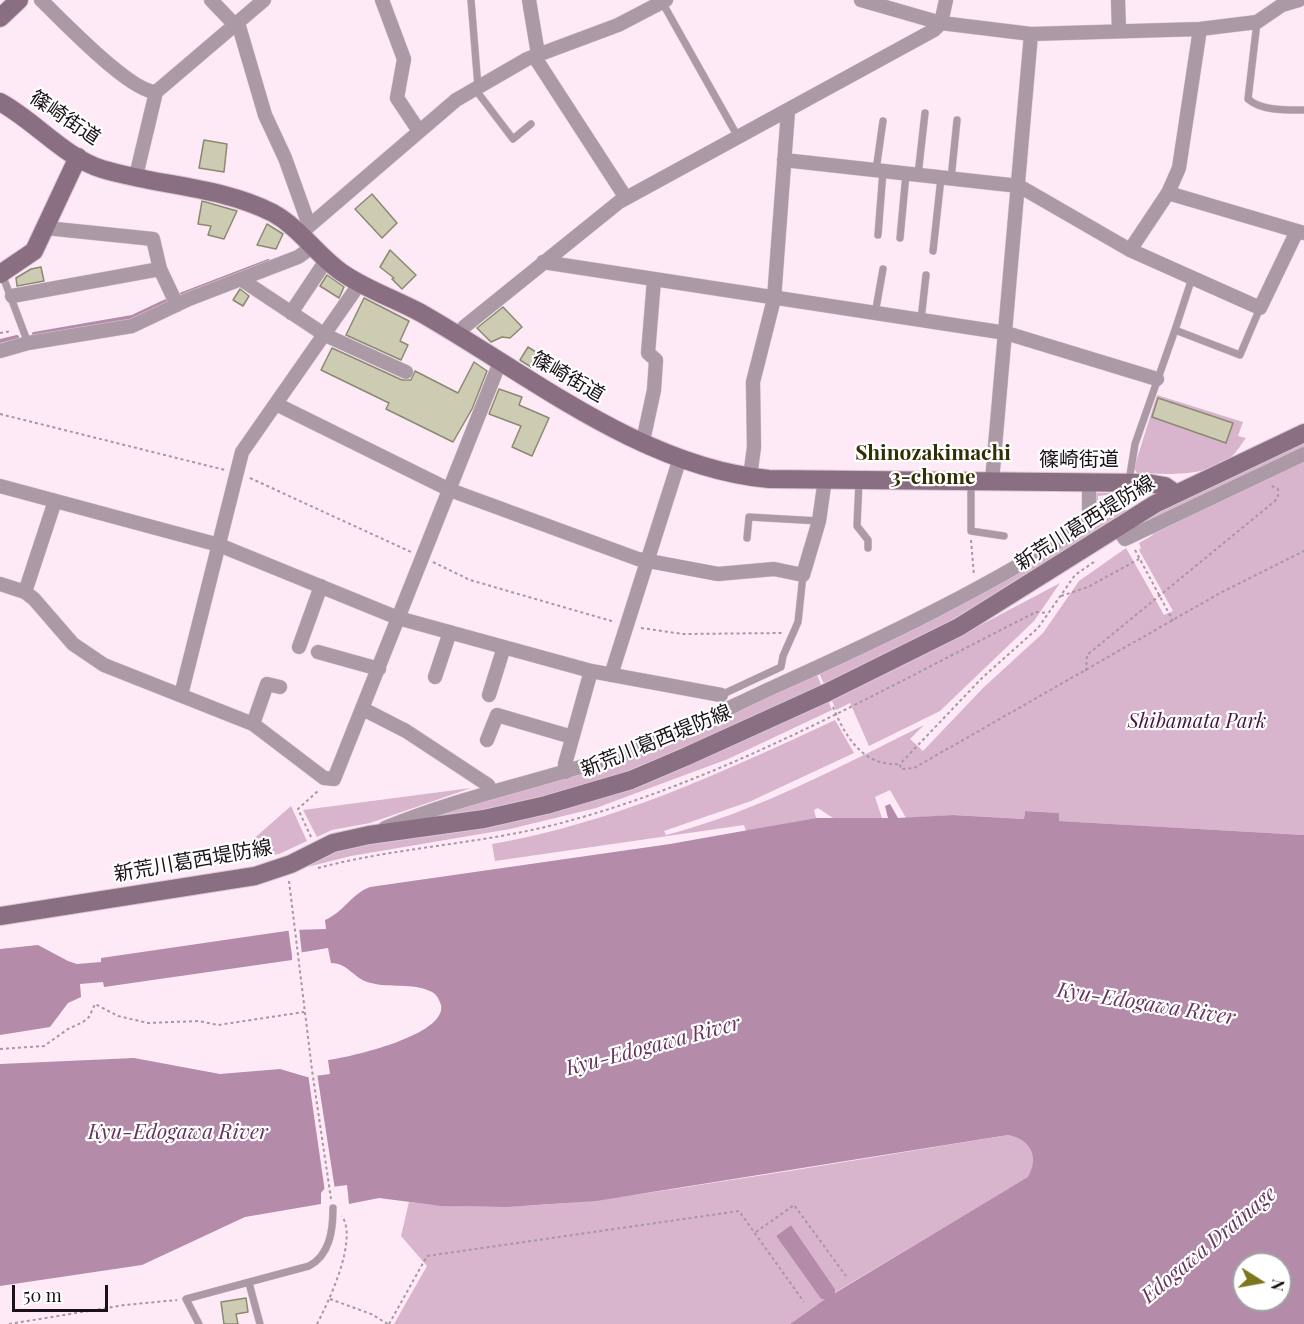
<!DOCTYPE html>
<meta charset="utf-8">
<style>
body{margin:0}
#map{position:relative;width:1304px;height:1324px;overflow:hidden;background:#feeaf7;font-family:"Playfair Display",serif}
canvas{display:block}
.north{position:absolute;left:1232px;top:1252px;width:60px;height:60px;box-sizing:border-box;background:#fff;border:2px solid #a3a0a3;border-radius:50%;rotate:101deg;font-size:16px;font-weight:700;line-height:24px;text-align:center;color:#1a1218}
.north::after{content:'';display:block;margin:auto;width:21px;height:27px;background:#7d771c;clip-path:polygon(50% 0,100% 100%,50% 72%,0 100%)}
.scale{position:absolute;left:12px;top:1285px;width:96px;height:27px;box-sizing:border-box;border:3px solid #1a1218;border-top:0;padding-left:8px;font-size:18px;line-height:21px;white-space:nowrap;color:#1a1218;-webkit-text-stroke:4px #fff;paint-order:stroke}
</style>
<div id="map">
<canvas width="1304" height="1324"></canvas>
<div class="north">N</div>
<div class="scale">50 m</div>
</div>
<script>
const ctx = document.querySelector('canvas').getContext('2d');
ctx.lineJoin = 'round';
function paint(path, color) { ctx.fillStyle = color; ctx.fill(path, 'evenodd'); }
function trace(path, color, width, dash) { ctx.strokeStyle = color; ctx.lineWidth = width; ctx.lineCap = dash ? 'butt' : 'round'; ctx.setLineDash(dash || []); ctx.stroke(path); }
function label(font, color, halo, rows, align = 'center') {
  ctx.font = font + ' "Playfair Display","Noto Sans JP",serif'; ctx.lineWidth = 4.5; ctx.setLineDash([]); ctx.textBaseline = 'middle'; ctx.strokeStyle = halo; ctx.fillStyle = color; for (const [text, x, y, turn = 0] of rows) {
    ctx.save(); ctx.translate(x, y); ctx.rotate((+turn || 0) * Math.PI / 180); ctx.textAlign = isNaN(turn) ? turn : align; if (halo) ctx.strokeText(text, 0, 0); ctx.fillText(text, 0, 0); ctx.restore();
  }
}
paint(new Path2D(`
 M 1157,395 L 1243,422 L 1238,436 L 1246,438 C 1242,443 1237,452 1232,456 C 1207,478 1167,474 1137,473 L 1134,468 Z
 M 1304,441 L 1304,447 L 1142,525 L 1147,516 Z
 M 1304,457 L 1304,835 L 1058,821 L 1059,813 L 1025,811 L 1024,819 L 953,815 L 906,818 L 890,790 L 875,797 L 882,818 L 833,818 L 818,808 L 814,810 L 816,818 L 746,831 L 744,825 L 495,861 L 492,844 C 614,823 723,772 835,720 L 854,753 L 751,801 L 664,831 L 666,835 C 756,812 841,766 924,725 L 910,739 L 923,751 L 983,688 L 1043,633 L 1079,581 L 1126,548 L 1164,615 L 1173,611 L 1139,550 L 1141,548 L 1139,543 L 1153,535 L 1151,530 Z
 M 1093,493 L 1125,493 L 1098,496 L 1099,522 L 1125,510 L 1128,512 L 981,606 L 825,686 L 818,671 L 1093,524 Z
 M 1123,500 L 1125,505 L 1104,515 L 1103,501 Z
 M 1060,583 L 1034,621 L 940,711 L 869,746 L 850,703 L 836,710 L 831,699 L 939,647 Z
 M 816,672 L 822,687 L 626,775 L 500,810 L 406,823 L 540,784 Z
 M 828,700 L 832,710 L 728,759 L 596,808 L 510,829 L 351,856 L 299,869 L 338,849 L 511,822 Z
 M 471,788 L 370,823 L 332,830 L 317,837 L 303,810 Z
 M 291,806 L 307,841 L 279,854 L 237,860 L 234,856 Z
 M 1008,1135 C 1030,1139 1040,1157 1029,1177 L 834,1293 L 835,1289 L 791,1225 L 776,1236 L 821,1299 L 825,1299 L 790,1324 L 394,1324 L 427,1266 L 401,1236 L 409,1202 C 511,1215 611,1199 712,1183 C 811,1168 909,1151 1008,1135 Z`), '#d8b4cd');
paint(new Path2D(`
 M 890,804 L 898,818 L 953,815 L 1024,819 L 1025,811 L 1059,813 L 1059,821 L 1304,835 L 1304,1324 L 790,1324 L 825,1299 L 821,1299 L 776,1236 L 791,1225 L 835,1289 L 835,1293 L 1028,1177 C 1040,1157 1030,1139 1008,1135 L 596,1201 L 507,1207 L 441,1206 L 379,1198 L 349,1204 L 347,1185 L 325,1188 L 321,1193 L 321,1204 L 245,1217 L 142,1265 L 0,1286 L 0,1064 L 134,1058 L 220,1074 L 280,1069 L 307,1077 L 330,1074 L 328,1060 C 351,1057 447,1035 441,1005 C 439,999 436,993 430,991 C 413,983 389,988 371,983 C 354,980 349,963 331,963 L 328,948 L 292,954 L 292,960 L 104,987 L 103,982 L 80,984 L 81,997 L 68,1003 L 50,1027 L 0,1035 L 0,949 L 38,945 L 68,961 L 77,964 L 101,962 L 101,958 L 293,930 L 326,929 L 325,920 C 344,912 351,894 370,887 L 670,844 L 816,818 L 888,818 L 885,806 ZM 1244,1264 L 1280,1264 L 1280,1300 L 1244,1300 Z`), '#b48ba9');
paint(new Path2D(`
 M 288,927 L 299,927 L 302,955 L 295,956 L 293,963 Z
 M 317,1073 L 335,1190 L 325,1192 L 308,1074 Z`), '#feeaf7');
trace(new Path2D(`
 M 182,294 L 268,261
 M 34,334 L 132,317 L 166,301
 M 0,341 L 17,337`), '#b48ba9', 4);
const building = new Path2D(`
 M 204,140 L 227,144 L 224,172 L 199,168 Z
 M 372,194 L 397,223 L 382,238 L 355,209 Z
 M 202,201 L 237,211 L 224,239 L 208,235 L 211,226 L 198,224 Z
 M 267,224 L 283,234 L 276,249 L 257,245 Z
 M 390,250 L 416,275 L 402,289 L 392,279 L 394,278 L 380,267 Z
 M 41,267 L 44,281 L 17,286 L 16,278 L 31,269 Z
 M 327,275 L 344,287 L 339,298 L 320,286 Z
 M 240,289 L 249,296 L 243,306 L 233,300 Z
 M 364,298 L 409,321 L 400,341 L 408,345 L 401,360 L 346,335 Z
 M 503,307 L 522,327 L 510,338 L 502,337 L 491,342 L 477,328 Z
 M 528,347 L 539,354 L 531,367 L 520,360 Z
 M 332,348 L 402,380 L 411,380 L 415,371 L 458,393 L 474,362 L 487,371 L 472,409 L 453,442 L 386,409 L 389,403 L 321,370 Z
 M 499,389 L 522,397 L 519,405 L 549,418 L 532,456 L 512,447 L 521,426 L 489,414 Z
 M 1158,398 L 1233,423 L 1226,443 L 1152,417 Z
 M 246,1298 L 248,1312 L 236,1314 L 238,1324 L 224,1324 L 221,1302 Z`);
paint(building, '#cdccb3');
trace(building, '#8a8971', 1.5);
const lane = new Path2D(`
 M 471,0 L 478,87
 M 662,2 L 738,137
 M 1257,22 L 1248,99 C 1261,111 1287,110 1304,110
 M 475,89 L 513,139 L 531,124
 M 876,170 L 883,121
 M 918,175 L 925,113
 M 951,179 L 957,120
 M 878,235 L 883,171
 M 900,238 L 906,174
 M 933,251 L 941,178
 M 2,274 L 28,343
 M 875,314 L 883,269
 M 921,320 L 926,275
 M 1175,330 L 1192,278
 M 859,481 L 857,526 L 868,540 L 868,548
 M 1129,481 L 1135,444 L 1175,330 L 1240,355 L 1260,308
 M 971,483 L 971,531 L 1004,536
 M 747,538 L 749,517 L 819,521
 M 721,695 L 781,667 L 783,656 L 798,622 L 803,575
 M 249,1283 L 260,1324
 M 199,1324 L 186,1299 L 309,1266 C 330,1255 333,1230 333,1208`);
const street = new Path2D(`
 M 41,0 C 62,20 130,92 156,92
 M 211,0 L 235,25
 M 382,0 L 404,59 L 397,98 L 419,131
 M 529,0 L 538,54
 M 861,0 L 941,23 L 1031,34 L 1200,29 L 1257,22 L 1282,5 L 1299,0
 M 1118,0 L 1119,31
 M 238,23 L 265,115 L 285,158 L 309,225
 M 534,56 L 626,198
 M 784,160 L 1019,186 L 1130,250 L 1260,308 L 1297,231
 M 136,176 L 156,92 L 264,0
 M 1168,193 L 1304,233
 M 46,228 L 153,239 L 160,269 L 177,305
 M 301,233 L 456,100 L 527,59 L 618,25 L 666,0
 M 1130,250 L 1168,193 L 1179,168 L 1200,29
 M 543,262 L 1006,333 L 1157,379
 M 242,280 L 325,335 L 406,372
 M 12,296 L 160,269
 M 291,313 L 327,259
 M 458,336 L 464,327 L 619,202 L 934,30 L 941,23 L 946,0
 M 0,351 L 28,343 L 132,326 L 189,299 L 298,257 L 314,246
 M 276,404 L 450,490 L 638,559 L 718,574 L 774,569 L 803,575 L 819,521 L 825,479
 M 643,441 L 654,390 L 656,360 L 648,353 L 654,280
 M 750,477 L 754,447 L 753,382 L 774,299 L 788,111
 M 992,481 L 1031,34
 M 0,486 L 219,545 L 398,618 L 591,671 L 721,695
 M 1117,527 L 1125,539 L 1304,454
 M 0,584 L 25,592 L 34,599 L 73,644 L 104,665 L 253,724 L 324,778 L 334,779 L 500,362
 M 25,592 L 55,501
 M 299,647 L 321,586
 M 318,652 L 379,669
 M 611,675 L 680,458
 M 435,677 L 450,632
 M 181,695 L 242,452 L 360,283
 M 489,695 L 504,647
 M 363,709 L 406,731 L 488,785 L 491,791
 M 253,724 L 267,684 L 280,687
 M 487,740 L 497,715 L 572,737
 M 566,772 L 565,764 L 591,671
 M 385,828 C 466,794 553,779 636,749 C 684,731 730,707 776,686 C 883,638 992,586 1089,522 L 1089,482`);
const secondary = new Path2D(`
 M 0,18 L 19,0
 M 0,102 C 35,121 64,157 102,169 C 158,186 220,186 273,213 C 300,228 316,254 341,272 C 365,289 395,299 421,313 C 528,374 643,468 769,479 L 1148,483 L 1165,486 L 1175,493
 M 0,274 L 34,251 L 78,157
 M 0,916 L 255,876 L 291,864 L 333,843 L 369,835 L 484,819 L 546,805 L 631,780 L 685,757 L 826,693 L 959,627 L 1155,504 L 1304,433`);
trace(lane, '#dac7d3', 8);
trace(street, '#dac7d3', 15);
trace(secondary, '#dac7d3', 20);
trace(new Path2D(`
 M 0,333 L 12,331
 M 0,414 L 225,470
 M 250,478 L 411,552
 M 971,540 L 974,576
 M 1135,550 L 1173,621
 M 433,562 L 470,580 L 615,622
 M 1094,562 L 1075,575 L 1038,628 L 982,678 L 900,764 L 901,769 L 914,768 L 1220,593 L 1304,551
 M 1061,596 L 1088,587 L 1139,559
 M 641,628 L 683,634 L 782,633
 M 1086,671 L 1087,655 L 1275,501 L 1278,496 L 1278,489 L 1270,485
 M 833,707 C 845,736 863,767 900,764
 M 311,837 L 298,809 L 318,791
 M 318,868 C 401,846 489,844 572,820 C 735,775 885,688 1036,612 L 1048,613
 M 289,881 L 312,1070 L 331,1199
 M 0,1049 L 44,1046 L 68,1029 L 83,1022 L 89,1017 L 95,1004 L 118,1016 L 148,1023 L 199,1021 L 218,1025 L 304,1012
 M 756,1232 L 794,1205 L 846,1276
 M 330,1299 L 371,1314 L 388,1324
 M 9,1324 L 125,1305 L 177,1300
 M 317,1324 C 329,1301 358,1240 342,1216
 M 389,1324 L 427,1256 L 739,1211 L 804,1302`), '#a697a1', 2, [3, 3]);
trace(lane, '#ac99a6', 7);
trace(street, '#ac99a6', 14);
trace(secondary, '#8a6f82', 18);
label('20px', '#1a1218', '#fff', [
 ["篠崎街道",65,118,34],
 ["篠崎街道",568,377,30],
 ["篠崎街道",1079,460],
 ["新荒川葛西堤防線",1085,523,-32],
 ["新荒川葛西堤防線",656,741,-22],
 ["新荒川葛西堤防線",193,861,-10]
]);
label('italic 20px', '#48153d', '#fff', [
 ["Shibamata Park",1197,722]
]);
label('bold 21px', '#322f04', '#fff', [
 ["Shinozakimachi",933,453],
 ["3-chome",933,477]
]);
label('italic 21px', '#67325b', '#fff', [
 ["Kyu-Edogawa River",1146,1004,9],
 ["Kyu-Edogawa River",653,1046,-15],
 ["Kyu-Edogawa River",178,1132],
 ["Edogawa Drainage",1209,1245,-40]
]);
</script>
